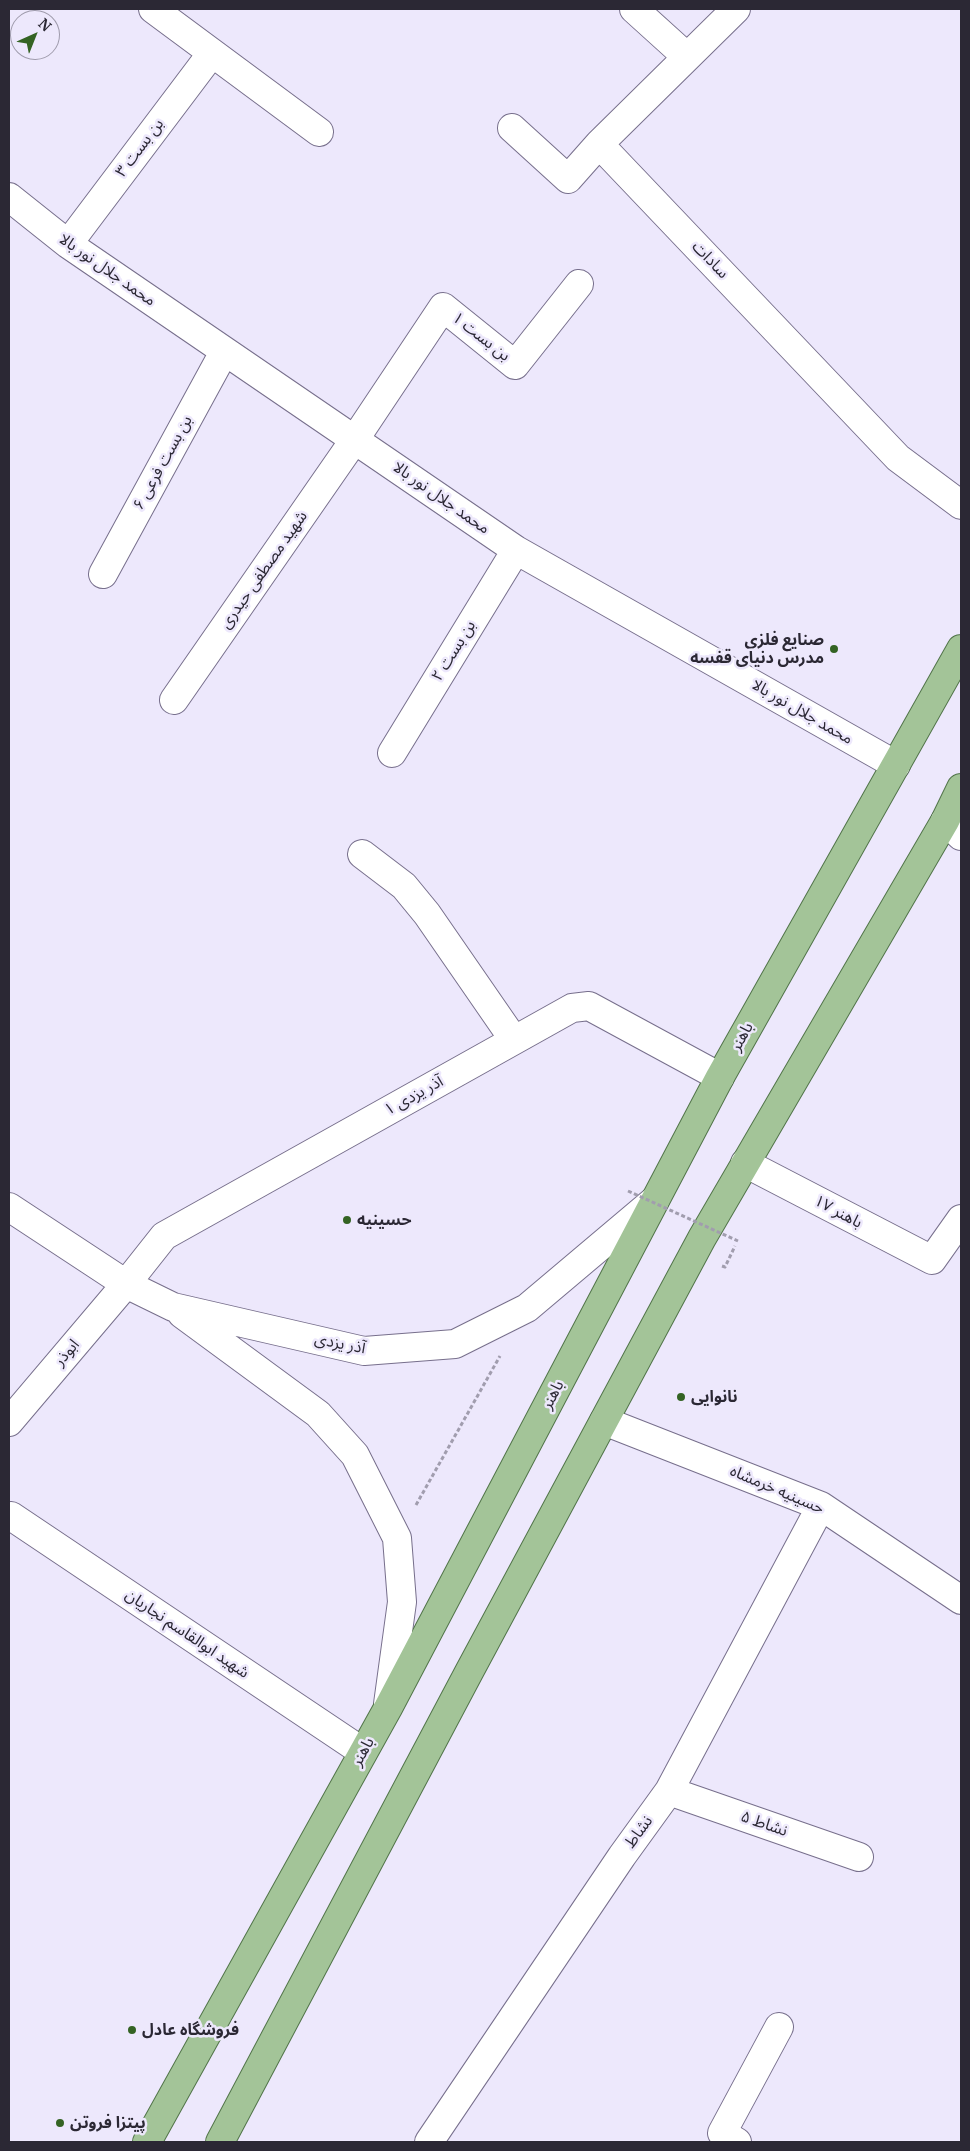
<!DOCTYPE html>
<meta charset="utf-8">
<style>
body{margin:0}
#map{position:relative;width:970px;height:2151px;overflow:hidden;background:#ede8fc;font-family:Merriweather,serif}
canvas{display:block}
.frame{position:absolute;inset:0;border:10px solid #2b2834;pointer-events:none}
.north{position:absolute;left:10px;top:10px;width:50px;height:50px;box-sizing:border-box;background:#ede8fc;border:1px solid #9f9bac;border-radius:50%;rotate:44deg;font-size:14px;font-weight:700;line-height:20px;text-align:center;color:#2b2834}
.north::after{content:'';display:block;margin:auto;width:18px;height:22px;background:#346323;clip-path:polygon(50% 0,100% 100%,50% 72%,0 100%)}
</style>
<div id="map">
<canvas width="970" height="2151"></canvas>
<div class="frame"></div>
<div class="north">N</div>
</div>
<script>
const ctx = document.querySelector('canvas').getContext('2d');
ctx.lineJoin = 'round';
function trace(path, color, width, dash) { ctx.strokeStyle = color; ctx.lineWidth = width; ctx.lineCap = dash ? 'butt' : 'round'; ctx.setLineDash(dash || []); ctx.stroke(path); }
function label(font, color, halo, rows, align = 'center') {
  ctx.font = font + ' Merriweather,"Noto Sans Arabic",serif'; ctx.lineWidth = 5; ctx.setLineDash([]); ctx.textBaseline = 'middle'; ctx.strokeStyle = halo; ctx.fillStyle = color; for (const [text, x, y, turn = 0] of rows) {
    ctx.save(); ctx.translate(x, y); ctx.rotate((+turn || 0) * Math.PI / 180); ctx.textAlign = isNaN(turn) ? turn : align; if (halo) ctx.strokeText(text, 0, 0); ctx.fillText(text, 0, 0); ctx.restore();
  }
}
const minor = new Path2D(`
 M 153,9 L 319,132
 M 634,9 L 687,57
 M 736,9 L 599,144 L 898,458 L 961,505
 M 512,128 L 568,179 L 599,144
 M 9,197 L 68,244 L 516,550 L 896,765
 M 68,244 L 212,53
 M 103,574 L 224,352
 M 174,700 L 355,439 L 443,307 L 515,365 L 579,284
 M 392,753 L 516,550
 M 945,821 L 961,836
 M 362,854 L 404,886 L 427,914 L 514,1040
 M 745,1163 L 932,1260 L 961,1219
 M 9,1207 L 126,1284 L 173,1307 L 364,1351 L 455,1344 L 527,1308 L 655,1200
 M 182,1314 L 318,1414 L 355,1455 L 397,1538 L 402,1602 L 388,1704
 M 604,1421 L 821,1506 L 961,1600
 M 9,1422 L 126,1284 L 164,1236 L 572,1008 L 589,1006 L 720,1077
 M 11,1516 L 363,1752
 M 669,1791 L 859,1857
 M 429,2142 L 622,1856 L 669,1791 L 821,1506
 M 737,2142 L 722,2133 L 779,2027`);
const major = new Path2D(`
 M 147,2142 L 388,1708 L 720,1077 L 961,649
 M 220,2142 L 469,1672 L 702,1238 L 945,821 L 961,788`);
trace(minor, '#776f8c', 30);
trace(major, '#517449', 30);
trace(new Path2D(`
 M 722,1266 L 725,1267 L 735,1246
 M 416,1505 L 500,1356`), '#a19dae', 3, [4, 2.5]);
trace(minor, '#fff', 28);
trace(major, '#a3c498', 28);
trace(new Path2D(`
 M 628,1191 L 738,1241`), '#a19dae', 3, [4, 2.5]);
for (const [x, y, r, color] of [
 [834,649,5,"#346323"],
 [347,1220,5,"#346323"],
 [681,1397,5,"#346323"],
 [132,2030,5,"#346323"],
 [60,2123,5,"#346323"]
]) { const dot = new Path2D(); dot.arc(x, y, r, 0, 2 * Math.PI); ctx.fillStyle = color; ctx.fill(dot); trace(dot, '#ede8fc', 2); }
label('16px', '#2b2834', '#ede8fc', [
 ["بن بست ۳",140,148,-53],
 ["سادات",710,260,46],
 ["محمد جلال نور بالا",107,270,35],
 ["بن بست ۱",481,337,38],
 ["بن بست فرعی ۶",163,463,-61],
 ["محمد جلال نور بالا",441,498,35],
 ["شهید مصطفی حیدری",264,570,-55],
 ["بن بست ۲",454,651,-58],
 ["محمد جلال نور بالا",802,712,30],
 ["باهنر",742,1037,-61],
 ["آذر یزدی ۱",414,1096,-29],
 ["باهنر ۱۷",838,1212,28],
 ["آذر یزدی",340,1344,11],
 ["ابوذر",67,1353,-50],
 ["باهنر",553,1395,-62],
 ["حسینیه خرمشاه",777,1490,23],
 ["شهید ابوالقاسم نجاریان",187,1634,34],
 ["باهنر",363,1752,-61],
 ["نشاط ۵",764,1824,19],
 ["نشاط",639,1832,-54]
]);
label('bold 16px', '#2b2834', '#ede8fc', [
 ["صنایع فلزی",824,640,"right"],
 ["مدرس دنیای قفسه",824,658,"right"],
 ["حسینیه",357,1220],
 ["نانوایی",691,1397],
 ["فروشگاه عادل",142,2030],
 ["پیتزا فروتن",70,2123]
], 'left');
</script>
